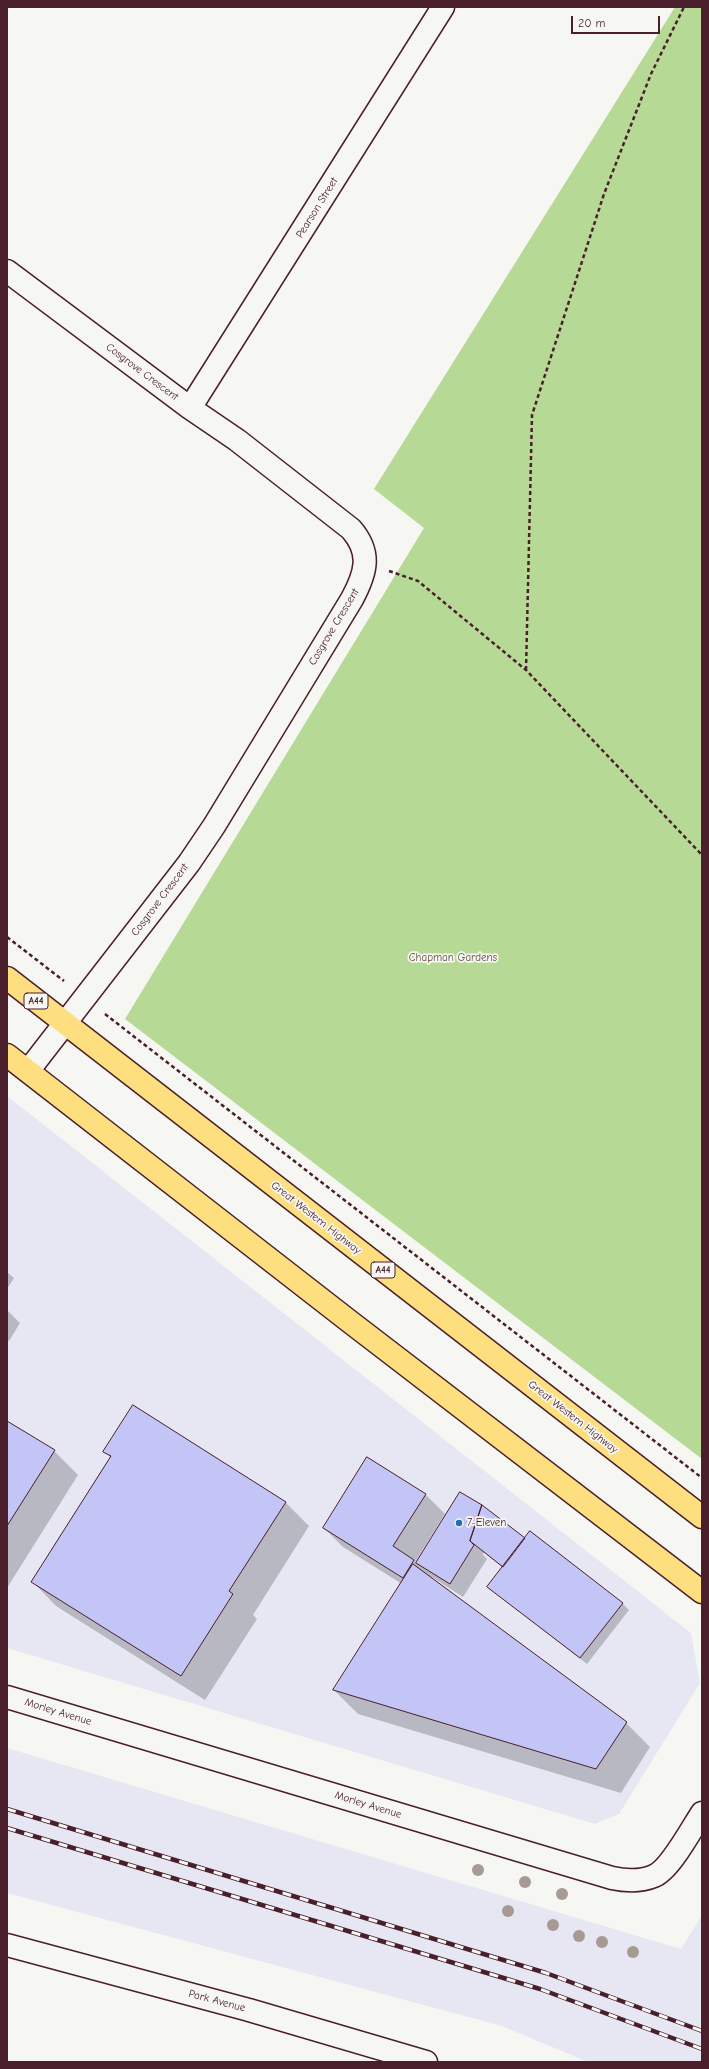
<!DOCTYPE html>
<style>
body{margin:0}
#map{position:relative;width:709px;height:2069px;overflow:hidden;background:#f6f6f2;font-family:"Comic Neue",sans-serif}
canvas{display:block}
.frame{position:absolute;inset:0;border:8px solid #4a1f2b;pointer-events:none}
.scale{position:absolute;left:571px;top:16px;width:89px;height:18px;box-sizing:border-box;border:2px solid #4a1f2b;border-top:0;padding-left:5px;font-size:12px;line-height:14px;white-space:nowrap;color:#4a1f2b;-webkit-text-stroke:3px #f6f6f2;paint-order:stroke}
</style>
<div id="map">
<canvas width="709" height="2069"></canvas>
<div class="frame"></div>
<div class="scale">20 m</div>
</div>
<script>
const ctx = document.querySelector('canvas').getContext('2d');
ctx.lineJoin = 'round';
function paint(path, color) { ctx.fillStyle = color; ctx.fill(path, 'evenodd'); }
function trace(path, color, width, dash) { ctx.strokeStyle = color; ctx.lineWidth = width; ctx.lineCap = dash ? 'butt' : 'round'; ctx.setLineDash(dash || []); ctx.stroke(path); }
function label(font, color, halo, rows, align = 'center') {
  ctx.font = font + ' "Comic Neue",sans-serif'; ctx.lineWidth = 3.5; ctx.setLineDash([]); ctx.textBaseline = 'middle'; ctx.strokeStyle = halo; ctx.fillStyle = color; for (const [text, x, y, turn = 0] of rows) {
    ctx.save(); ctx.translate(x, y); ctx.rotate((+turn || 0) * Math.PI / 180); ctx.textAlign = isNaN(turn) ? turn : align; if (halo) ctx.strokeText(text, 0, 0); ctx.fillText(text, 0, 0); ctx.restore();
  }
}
paint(new Path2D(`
 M 7,1096 L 691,1633 L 700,1683 L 619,1814 L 595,1824 L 7,1648 Z
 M 7,1748 L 681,1949 L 702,1915 L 702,2062 L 588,2062 L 502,2026 L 7,1893 Z`), '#e7e7f4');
paint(new Path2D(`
 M 675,7 L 702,7 L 702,1459 L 125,1019 L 424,528 L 374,489 Z`), '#b6da95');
paint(new Path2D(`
 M 7,1272 L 14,1278 L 7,1289 Z
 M 7,1310 L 20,1323 L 9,1341 L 7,1340 Z
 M 7,1422 L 54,1451 L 78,1475 L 7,1588 Z
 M 105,1452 L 285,1502 L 309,1526 L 253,1615 L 257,1619 L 205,1700 L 56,1606 L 33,1582 L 111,1458 Z
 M 461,1493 L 525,1540 L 622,1603 L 629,1610 L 587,1664 L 488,1587 L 503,1568 L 484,1552 L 483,1555 L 487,1559 L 463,1597 L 432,1577 L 431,1579 L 626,1723 L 650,1747 L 621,1793 L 358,1714 L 334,1690 L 402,1584 L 343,1547 L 324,1528 L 425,1494 L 445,1514 L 415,1562 L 417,1564 Z`), '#0003');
const building = new Path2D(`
 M 133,1405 L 286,1502 L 229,1591 L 233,1594 L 181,1676 L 31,1582 L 111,1456 L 103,1452 Z
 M 7,1421 L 55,1450 L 7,1526 Z
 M 367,1457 L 426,1494 L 393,1546 L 414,1560 L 403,1578 L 323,1528 Z
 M 460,1492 L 482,1505 L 470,1541 L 474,1545 L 450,1584 L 416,1563 Z
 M 482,1505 L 525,1538 L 503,1567 L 470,1541 Z
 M 530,1531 L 623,1603 L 580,1658 L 487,1587 Z
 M 413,1564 L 627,1722 L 596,1769 L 333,1690 Z`);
paint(building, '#c3c5f7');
trace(building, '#4a1f2b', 1);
const street = new Path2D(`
 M 7,271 L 190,408 L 237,440 L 351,529 C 372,553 366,573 352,599 L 214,826 L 189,863 L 28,1071
 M 190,408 L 443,7
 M 7,1697 L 612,1878 C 626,1881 640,1882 654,1876 C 670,1870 692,1828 702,1813
 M 7,1945 L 249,2010 L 426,2062`);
const highway = new Path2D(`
 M 7,978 L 702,1517
 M 7,1055 L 349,1321 L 702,1592`);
trace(street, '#4a1f2b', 25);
trace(highway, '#4a1f2b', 25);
trace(new Path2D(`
 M 389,571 L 418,581 L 526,670 L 702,855
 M 526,670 L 532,415 L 604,194 L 651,74 L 684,7
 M 7,937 L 64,981
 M 105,1014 L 702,1478`), '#4a1f2b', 2.5, [4, 3]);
trace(street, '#f6f6f2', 22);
trace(highway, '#fedf80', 22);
const rail = new Path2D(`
 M 7,1809 L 546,1973 L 702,2031
 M 7,1828 L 540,1989 L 702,2049`);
trace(rail, '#4a1f2b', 4.5);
trace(rail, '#f6f6f2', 3, [9]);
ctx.fillStyle = '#a69a93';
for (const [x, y] of [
 [478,1870],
 [525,1882],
 [562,1894],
 [508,1911],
 [553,1925],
 [579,1936],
 [602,1942],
 [633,1952]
]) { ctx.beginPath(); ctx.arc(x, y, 6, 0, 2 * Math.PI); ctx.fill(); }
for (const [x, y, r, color] of [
 [459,1523,4,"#1f6fb2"]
]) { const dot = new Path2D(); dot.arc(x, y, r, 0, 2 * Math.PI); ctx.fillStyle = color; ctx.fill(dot); trace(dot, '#f6f6f2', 1.5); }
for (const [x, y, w] of [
 [36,1001,24],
 [383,1270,24]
]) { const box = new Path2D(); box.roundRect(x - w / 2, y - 8, w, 16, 3); ctx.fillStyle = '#f6f6f2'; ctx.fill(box); trace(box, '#4a1f2b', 1); }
label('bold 10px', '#4a1f2b', null, [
 ["A44",36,1001],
 ["A44",383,1270]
]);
label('11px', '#4a1f2b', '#f6f6f2', [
 ["Pearson Street",317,208,-58],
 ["Cosgrove Crescent",142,372,37],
 ["Cosgrove Crescent",334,627,-59],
 ["Cosgrove Crescent",160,900,-53],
 ["Great Western Highway",316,1218,38],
 ["Great Western Highway",573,1417,38],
 ["Morley Avenue",58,1712,17],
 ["Morley Avenue",368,1805,17],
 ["Park Avenue",217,2001,15]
]);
label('11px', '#654e46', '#f6f6f2', [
 ["Chapman Gardens",453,958]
]);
label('11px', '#4a1f2b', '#f6f6f2', [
 ["7-Eleven",467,1523]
], 'left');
</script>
